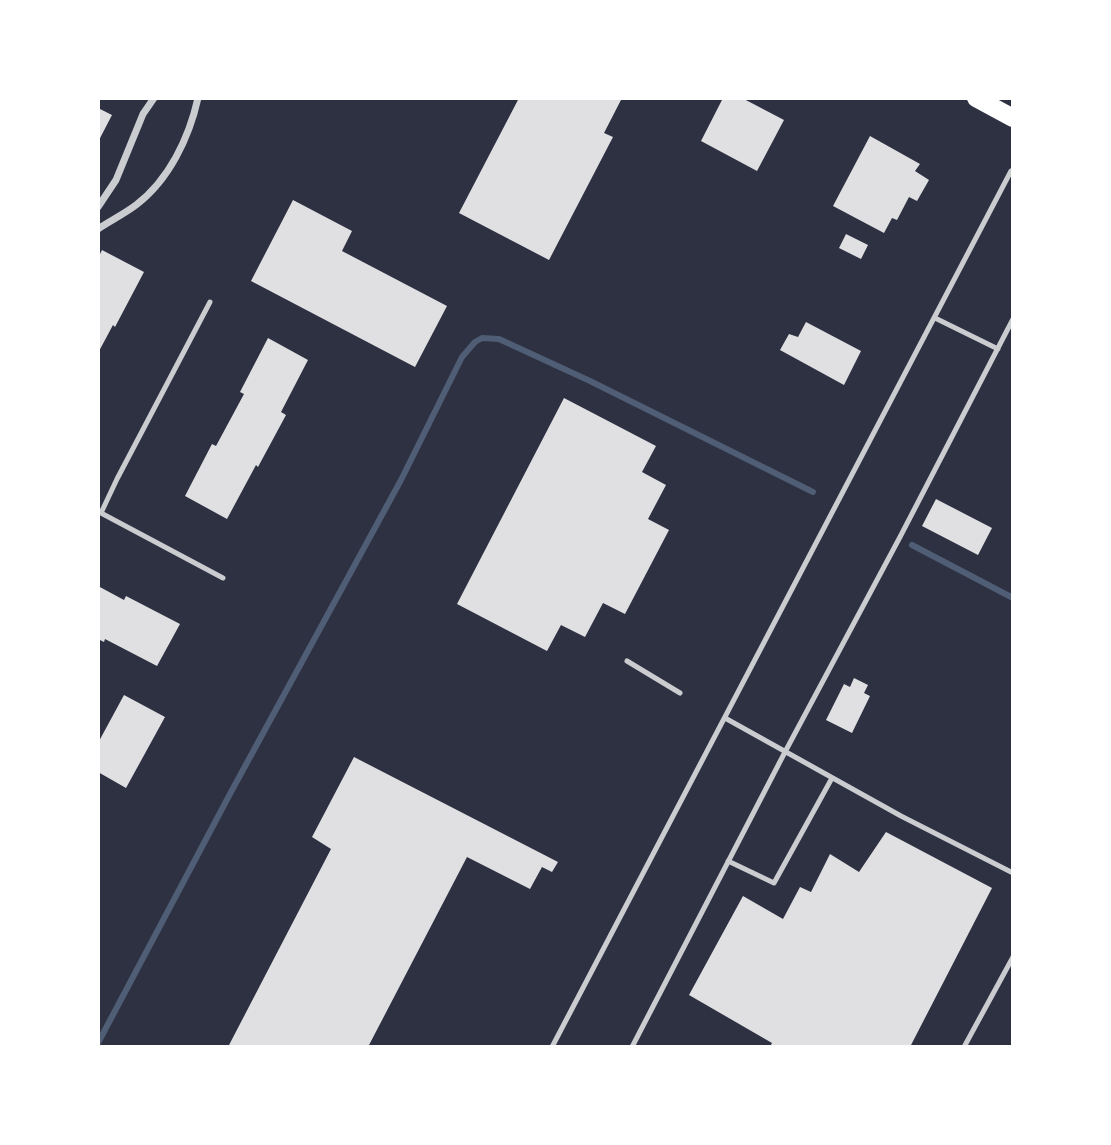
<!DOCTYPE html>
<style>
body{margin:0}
#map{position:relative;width:1111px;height:1145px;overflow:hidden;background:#2d3142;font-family:"IBM Plex Sans",sans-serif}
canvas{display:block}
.frame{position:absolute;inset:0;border:100px solid #fff;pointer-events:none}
</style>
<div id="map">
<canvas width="1111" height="1145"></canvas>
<div class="frame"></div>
</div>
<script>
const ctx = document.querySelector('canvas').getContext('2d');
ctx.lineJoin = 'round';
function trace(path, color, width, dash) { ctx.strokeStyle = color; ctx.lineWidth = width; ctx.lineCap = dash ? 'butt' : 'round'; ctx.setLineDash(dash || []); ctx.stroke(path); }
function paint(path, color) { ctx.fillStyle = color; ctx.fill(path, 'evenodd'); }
trace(new Path2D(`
 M 912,545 L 1013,598
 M 98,1043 L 231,792 L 401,480 L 462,357 L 475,342 L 482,338 L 499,339 L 590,381 L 813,492`), '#4f5d75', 6);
paint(new Path2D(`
 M 519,98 L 622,98 L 604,133 L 613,137 L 549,260 L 459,213 Z
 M 723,98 L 742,98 L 784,120 L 757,171 L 701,141 Z
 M 98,108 L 112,115 L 98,142 Z
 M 870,136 L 920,164 L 915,171 L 929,180 L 917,201 L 909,197 L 897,220 L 892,218 L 884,233 L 833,206 Z
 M 293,200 L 352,231 L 342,251 L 447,306 L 415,367 L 251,281 Z
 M 846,234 L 868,245 L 861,259 L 839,248 Z
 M 102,250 L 144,272 L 115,327 L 113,325 L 98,353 L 98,258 Z
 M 806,322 L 861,351 L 844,385 L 780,350 L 789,334 L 798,337 Z
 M 268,338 L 308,360 L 281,412 L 286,415 L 258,467 L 256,465 L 227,519 L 185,496 L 212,444 L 216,446 L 244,394 L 240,392 Z
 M 564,398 L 656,446 L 642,472 L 666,485 L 648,519 L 669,530 L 625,614 L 603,603 L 585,637 L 561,625 L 547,651 L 457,604 Z
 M 936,499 L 992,528 L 978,555 L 922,526 Z
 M 98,586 L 124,600 L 126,596 L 180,624 L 157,666 L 105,639 L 104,642 L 98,639 Z
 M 854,678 L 868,685 L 864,693 L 870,696 L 852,733 L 826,720 L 844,684 L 850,687 Z
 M 124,695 L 165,717 L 126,788 L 98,772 L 98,743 Z
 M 354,757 L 558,862 L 552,872 L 542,867 L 530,889 L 467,857 L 368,1047 L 228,1047 L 331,849 L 312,837 Z
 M 886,832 L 992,888 L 910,1047 L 770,1047 L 772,1043 L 689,995 L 743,896 L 783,919 L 800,887 L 811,892 L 830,854 L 859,872 Z`), '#e0e0e3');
trace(new Path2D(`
 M 935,318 L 998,349
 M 101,513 L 117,479 L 210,302
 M 101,513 L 223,578
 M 627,661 L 680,693
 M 725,718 L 901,816 L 1013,873
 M 728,861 L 774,883 L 832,778
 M 552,1047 L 1011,171 L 1013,170
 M 632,1047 L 785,752 L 900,537 L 1013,319
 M 964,1047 L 1013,957`), '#caccd0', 5);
trace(new Path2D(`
 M 98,207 L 116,180 L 143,114 L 154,98
 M 98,229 C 110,221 124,214 136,205 C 169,180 189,138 198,98`), '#caccd0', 7);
trace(new Path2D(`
 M 976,98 L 1013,118`), '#fff', 18);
</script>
